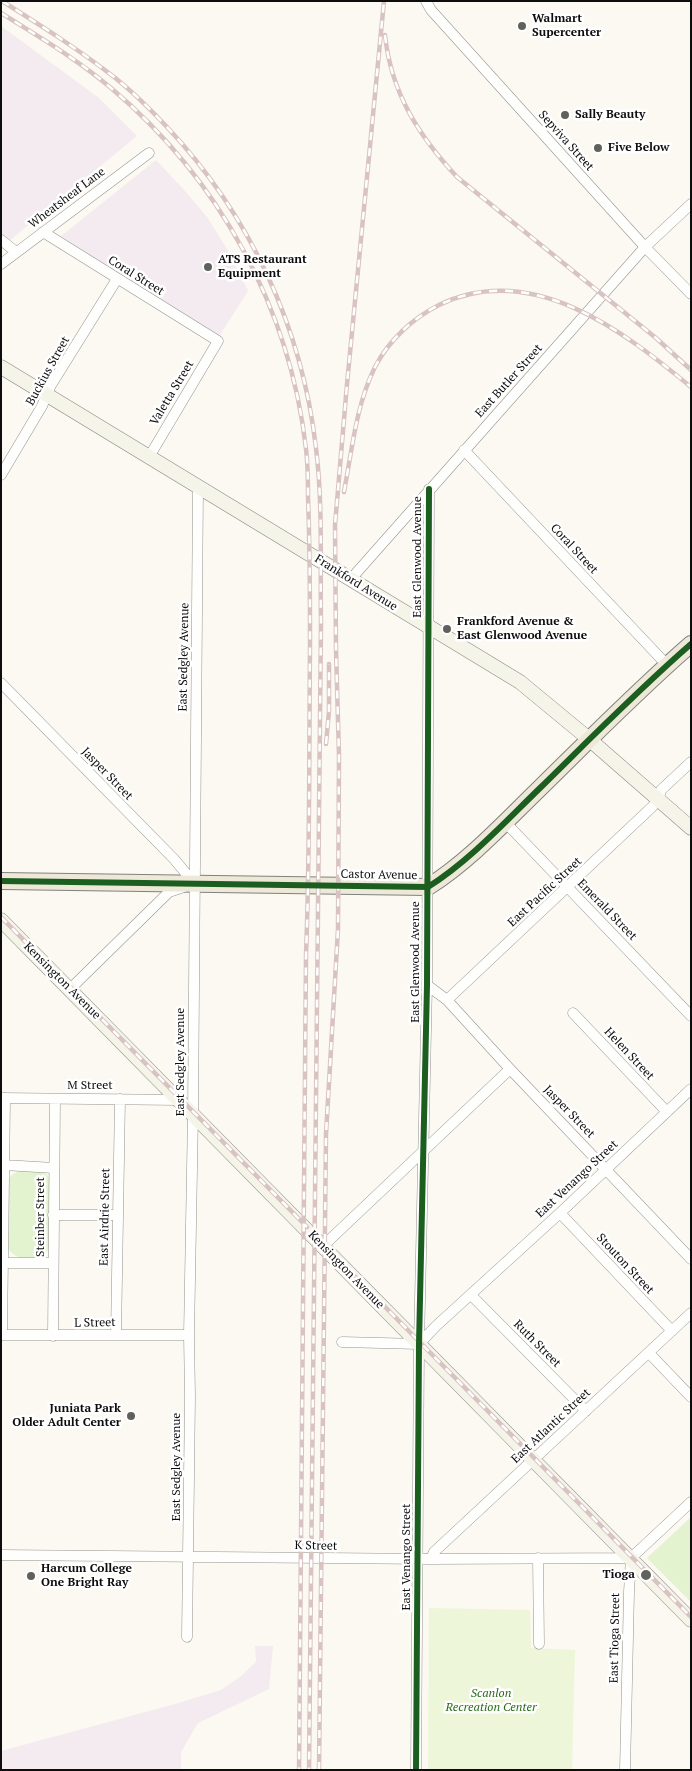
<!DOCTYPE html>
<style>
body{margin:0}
#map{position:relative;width:692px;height:1771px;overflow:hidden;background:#fbf9f1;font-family:"PT Serif",serif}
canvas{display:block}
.frame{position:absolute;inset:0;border:2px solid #0d0d0d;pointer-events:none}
</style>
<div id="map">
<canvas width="692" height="1771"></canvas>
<div class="frame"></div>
</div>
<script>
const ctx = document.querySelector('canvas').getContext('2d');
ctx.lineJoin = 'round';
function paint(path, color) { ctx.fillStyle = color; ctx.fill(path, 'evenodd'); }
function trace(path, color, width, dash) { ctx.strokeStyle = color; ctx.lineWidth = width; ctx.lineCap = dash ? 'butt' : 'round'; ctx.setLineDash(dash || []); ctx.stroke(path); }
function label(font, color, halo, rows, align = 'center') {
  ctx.font = font + ' "PT Serif",serif'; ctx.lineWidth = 5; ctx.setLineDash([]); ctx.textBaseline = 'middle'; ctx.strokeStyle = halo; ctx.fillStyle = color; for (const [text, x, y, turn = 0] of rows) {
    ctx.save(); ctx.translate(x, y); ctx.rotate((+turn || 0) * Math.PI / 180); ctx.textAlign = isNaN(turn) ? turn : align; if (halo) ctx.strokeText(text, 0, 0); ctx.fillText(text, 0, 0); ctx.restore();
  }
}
paint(new Path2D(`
 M 1,26 L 99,98 L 137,136 L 9,241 L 1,235 Z
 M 156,160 L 185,191 L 207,217 L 227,249 L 248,291 L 218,338 L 61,236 Z
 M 255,1646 L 273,1646 L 269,1689 L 198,1723 L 181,1752 L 181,1770 L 1,1770 L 1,1751 L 175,1704 L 221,1690 L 241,1676 L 256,1662 Z`), '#f3ebef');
paint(new Path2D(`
 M 21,1170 L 44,1172 L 48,1176 L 50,1182 L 49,1247 C 43,1266 15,1262 7,1247 L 9,1178 L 13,1174 Z
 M 691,1517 L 691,1602 L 647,1558 Z`), '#e3f2cf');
paint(new Path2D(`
 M 429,1608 L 530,1610 L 531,1648 L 575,1650 L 572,1770 L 428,1770 Z`), '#eef6d9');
const street = new Path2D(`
 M 426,1 L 431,10 L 645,247 L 691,294
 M 43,232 L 218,341 L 149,457
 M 1,240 L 16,252
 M 1,264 L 149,153
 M 464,450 L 667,665
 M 1,475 L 42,406 L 51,385 L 117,279
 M 350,580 L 645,247 L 691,204
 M 1,683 L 174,859 L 194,883
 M 505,822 L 691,1016
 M 427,985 L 447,1000 L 510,1069 L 691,1259
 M 69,990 L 169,892 L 184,887
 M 447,1000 L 652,807 L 658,800 L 661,790 L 691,762
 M 573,1013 L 667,1112
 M 1,1098 L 179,1100
 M 4,1165 L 54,1168
 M 560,1213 L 672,1331
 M 53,1215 L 117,1215
 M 323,1246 L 510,1069
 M 3,1263 L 53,1263
 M 471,1295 L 586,1411
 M 1,1335 L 189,1335
 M 2,1335 L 5,1098
 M 116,1335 L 120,1099
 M 53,1336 L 55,1099
 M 342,1342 L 419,1344
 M 419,1344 L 436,1326 L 560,1213 L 691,1089
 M 649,1353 L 691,1397
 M 1,1555 L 431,1559 L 631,1558
 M 538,1558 L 539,1644
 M 431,1559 L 434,1552 L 691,1313
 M 187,1637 L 190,1397 L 189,1335 L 193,1114 L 198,487
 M 416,1770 L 419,1344 L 427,985 L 429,489
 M 625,1770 L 629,1592 L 631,1558 L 691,1502`);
const secondary = new Path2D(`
 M 1,367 L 520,682 L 589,739 L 691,828
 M 1,920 L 691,1620`);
const primary = new Path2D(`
 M 1,881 L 428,887 C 469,861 504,823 539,789 C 589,740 638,690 691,644`);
trace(street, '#949390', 11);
trace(secondary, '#8b8a86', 15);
trace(primary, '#81817d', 18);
trace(street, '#fefefd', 10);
trace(secondary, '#f5f4e8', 14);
trace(primary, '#ede8d8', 16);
const rail = new Path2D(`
 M 2,1 C 40,25 78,49 114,77 C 133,92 150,109 166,126 C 250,215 302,327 316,448 C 323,504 320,566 321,622 L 309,1770
 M 1,13 C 39,37 77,59 111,88 C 219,179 290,308 306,449 C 308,465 308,481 308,497 C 310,547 310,596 310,646 C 309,749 310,852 306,955 L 299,1770
 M 385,35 C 391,93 419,136 457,177 L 656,338 L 691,370
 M 344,492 C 352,450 356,405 375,367 C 389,340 413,318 439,305 C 532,260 623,331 691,387
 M 326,744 L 329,711 L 329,664
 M 1,917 L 307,1227
 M 322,1243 L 691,1617
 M 319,1770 L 326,1134 L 338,929 L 339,756 L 336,650 L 335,525 L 347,384 L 384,1`);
trace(rail, '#d8c3c2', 4.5);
trace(rail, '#fff', 2.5, [8]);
trace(new Path2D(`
 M 1,881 L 428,887 C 469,861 504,823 539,789 C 589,740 638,690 691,644
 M 416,1770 L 419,1344 L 427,985 L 429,489`), '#1b5e20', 6);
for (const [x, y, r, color] of [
 [522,26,5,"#60605d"],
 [565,115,5,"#60605d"],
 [598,148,5,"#60605d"],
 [208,267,5,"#60605d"],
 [447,629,5,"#60605d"],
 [131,1416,5,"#60605d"],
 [646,1575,6,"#60605d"],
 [31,1576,5,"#60605d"]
]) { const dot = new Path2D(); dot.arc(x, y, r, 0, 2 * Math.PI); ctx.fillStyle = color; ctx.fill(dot); trace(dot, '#fff', 2); }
label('bold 12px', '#0d0d0d', '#fff', [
 ["Walmart",532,19],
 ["Supercenter",532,33],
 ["Sally Beauty",575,115],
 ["Five Below",608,148],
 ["ATS Restaurant",218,260],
 ["Equipment",218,274],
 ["Frankford Avenue &",457,622],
 ["East Glenwood Avenue",457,636],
 ["Juniata Park",121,1409,"right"],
 ["Older Adult Center",121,1423,"right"],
 ["Harcum College",41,1569],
 ["One Bright Ray",41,1583],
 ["Tioga",635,1575,"right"]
], 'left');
label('12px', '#0d0d0d', '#fff', [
 ["Sepviva Street",566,141,48],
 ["Wheatsheaf Lane",67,198,-37],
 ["Coral Street",136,276,32],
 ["Buckius Street",48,371,-61],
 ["East Butler Street",509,381,-48],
 ["Valetta Street",172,393,-59],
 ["Coral Street",574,549,47],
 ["East Glenwood Avenue",418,557,-90],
 ["Frankford Avenue",356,583,32],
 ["East Sedgley Avenue",184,657,-89],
 ["Jasper Street",107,774,46],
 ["Castor Avenue",379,875,1],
 ["East Pacific Street",545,892,-43],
 ["Emerald Street",607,910,46],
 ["East Glenwood Avenue",416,962,-90],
 ["Kensington Avenue",62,981,45],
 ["Helen Street",629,1054,47],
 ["East Sedgley Avenue",181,1062,-90],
 ["M Street",90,1086],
 ["Jasper Street",569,1112,46],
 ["East Venango Street",577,1179,-43],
 ["Steinber Street",41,1217,-90],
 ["East Airdrie Street",105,1217,-89],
 ["Stouton Street",625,1264,47],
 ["Kensington Avenue",346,1270,46],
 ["L Street",95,1323,-1],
 ["Ruth Street",537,1344,45],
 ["East Atlantic Street",551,1426,-43],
 ["East Sedgley Avenue",177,1467,-90],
 ["K Street",316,1546,1],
 ["East Venango Street",407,1557,-90],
 ["East Tioga Street",615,1638,-89]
]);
label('italic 12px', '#286a18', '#fff', [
 ["Scanlon",491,1694],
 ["Recreation Center",491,1708]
]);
</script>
